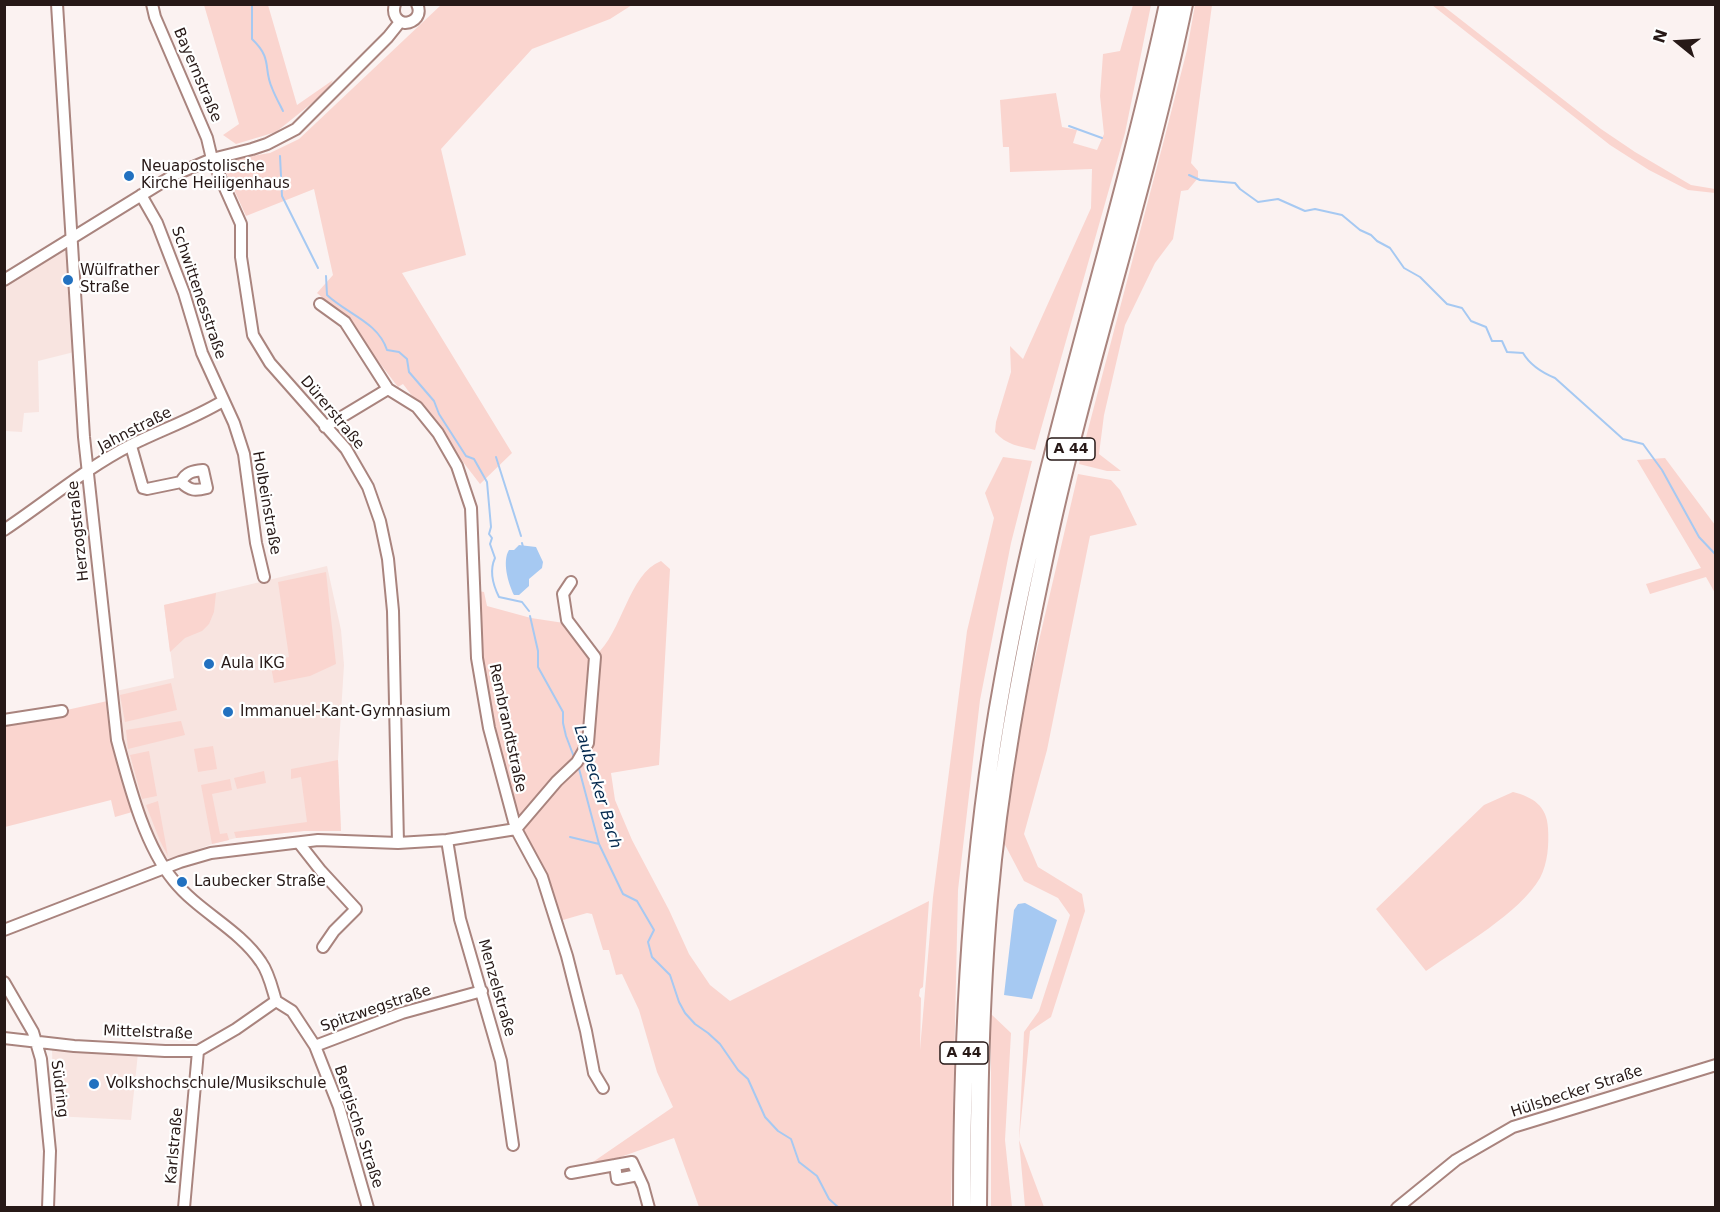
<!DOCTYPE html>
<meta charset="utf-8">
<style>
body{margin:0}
#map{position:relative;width:1720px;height:1212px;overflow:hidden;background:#fbf2f1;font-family:"DejaVu Sans",sans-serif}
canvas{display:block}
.frame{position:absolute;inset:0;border:6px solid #271917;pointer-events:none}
.north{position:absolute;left:1648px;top:12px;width:60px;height:60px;-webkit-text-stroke:4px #fff;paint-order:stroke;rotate:288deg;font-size:16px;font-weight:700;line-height:24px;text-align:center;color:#271917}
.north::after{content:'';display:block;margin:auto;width:21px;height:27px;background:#271917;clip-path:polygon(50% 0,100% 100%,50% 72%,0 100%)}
</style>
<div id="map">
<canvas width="1720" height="1212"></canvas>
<div class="frame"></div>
<div class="north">N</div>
</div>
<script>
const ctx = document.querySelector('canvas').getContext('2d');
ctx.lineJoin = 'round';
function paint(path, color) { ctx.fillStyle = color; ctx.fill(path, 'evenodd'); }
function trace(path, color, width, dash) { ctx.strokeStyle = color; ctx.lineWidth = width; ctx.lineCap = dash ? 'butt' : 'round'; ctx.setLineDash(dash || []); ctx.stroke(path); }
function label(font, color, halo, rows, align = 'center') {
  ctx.font = font + ' "DejaVu Sans",sans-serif'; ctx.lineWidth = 4.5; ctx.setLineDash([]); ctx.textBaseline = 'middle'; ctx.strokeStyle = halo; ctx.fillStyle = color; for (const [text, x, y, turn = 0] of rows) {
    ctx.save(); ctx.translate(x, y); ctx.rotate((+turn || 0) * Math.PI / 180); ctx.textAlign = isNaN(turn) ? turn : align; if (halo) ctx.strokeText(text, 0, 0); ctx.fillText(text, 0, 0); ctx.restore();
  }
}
paint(new Path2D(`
 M 72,238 L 78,351 L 38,361 L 39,412 L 24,413 L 22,432 L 5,431 L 5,280 Z
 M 327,566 L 341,630 L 344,665 L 338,760 L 341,831 L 304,831 L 236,838 L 212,844 L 175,858 L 158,859 L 126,774 L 116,691 L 174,678 L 164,605 Z
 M 52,1050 L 138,1053 L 131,1120 L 54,1116 Z`), '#f8e4e0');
paint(new Path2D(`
 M 204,5 L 268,5 L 297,105 L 333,80 L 327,91 L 276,132 L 236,144 L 223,135 L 239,124 Z
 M 441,5 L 632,5 L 610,19 L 532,49 L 441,149 L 466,255 L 402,273 L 512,453 L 480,484 L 403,384 L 398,387 L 355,331 L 355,326 L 317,293 L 333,275 L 314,189 L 246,216 L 221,161 L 270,153 L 299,139 Z
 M 1133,5 L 1151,5 L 1125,133 L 1035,450 C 1019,446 1006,445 995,432 L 996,422 L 1011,372 L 1010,346 L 1023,359 L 1091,208 L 1092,169 L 1010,172 L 1009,147 L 1003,147 L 1000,100 L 1056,93 L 1062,127 L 1077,130 L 1073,143 L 1097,150 L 1104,134 L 1100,96 L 1103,54 L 1120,51 Z
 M 1195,5 L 1212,5 L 1191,163 L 1198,171 L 1198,178 L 1188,190 L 1181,191 L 1173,239 L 1155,263 L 1125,325 L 1104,415 L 1099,454 L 1121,471 L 1107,471 L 1079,464 L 1164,140 L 1187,50 Z
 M 1432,5 L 1442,5 L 1601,129 L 1635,152 L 1691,185 L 1715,189 L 1715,193 L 1688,190 L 1649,170 L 1610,145 Z
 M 1003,457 L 1032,461 L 1011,543 L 980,700 L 958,890 L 951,1207 L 699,1207 L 674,1138 L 615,1159 L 590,1164 L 673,1107 L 657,1072 L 639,1010 L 622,974 L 616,975 L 609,950 L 603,950 L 592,914 L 587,913 L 556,922 L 516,829 L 489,728 L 474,590 L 484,592 L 487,606 L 531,618 L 564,623 L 595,656 C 623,632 628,574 661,561 L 670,569 L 659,765 L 611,773 L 615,800 L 632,840 L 669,910 L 689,954 L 710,985 L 730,1001 L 929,901 L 923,987 L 920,989 L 919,996 L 921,998 L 920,1050 L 933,897 L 967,631 L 994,518 L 985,493 Z
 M 1665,458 L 1715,525 L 1715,593 L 1706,577 L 1650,594 L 1646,584 L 1701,568 L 1637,460 Z
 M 1078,474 L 1111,480 L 1120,490 L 1137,525 L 1090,536 L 1047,750 L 1024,834 L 1038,867 L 1082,894 L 1085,911 L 1051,1017 L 1030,1031 L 1019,1140 L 1044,1207 L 1025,1207 L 1019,1140 L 1024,1032 L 1039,1011 L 1070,915 L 1058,898 L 1024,881 L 1003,841 L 1023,709 Z
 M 326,572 L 336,664 L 310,676 L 274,683 L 270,661 L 289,657 L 278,582 Z
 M 216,593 L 214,612 L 209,624 L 202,631 L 185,638 L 170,652 L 164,605 Z
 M 171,683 L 177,710 L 125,722 L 120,695 Z
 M 112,700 L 139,810 L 115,817 L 111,800 L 5,827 L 5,720 L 62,711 Z
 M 181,721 L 185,735 L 128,749 L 126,730 Z
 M 213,746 L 217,769 L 198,772 L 194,749 Z
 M 149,751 L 157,796 L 142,799 L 130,755 Z
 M 338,760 L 341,831 L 304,831 L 236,838 L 234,832 L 307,822 L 301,777 L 291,779 L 291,769 Z
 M 264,771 L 266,783 L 237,789 L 234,778 Z
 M 230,779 L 232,790 L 212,794 L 220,834 L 227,833 L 229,840 L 212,844 L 201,785 Z
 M 1513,792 C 1533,797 1547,806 1548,828 C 1549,844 1548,863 1540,878 C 1520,913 1460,947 1426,971 L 1376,909 L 1484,805 Z
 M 158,801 L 168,856 L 160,841 L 146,805 Z
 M 991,1014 L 1011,1033 L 1005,1140 L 1012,1207 L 991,1207 Z`), '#fad5cf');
paint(new Path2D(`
 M 519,545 L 536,547 L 543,562 L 542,568 L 529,579 L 529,586 L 519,595 L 514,595 C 508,583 502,561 509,550 L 514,550 Z
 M 1025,903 L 1057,920 L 1032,999 L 1004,995 L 1014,910 L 1018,904 Z`), '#a6c9f2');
trace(new Path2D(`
 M 252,4 L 252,39 C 273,59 263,68 272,88 C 275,96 279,103 283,111
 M 1069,126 L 1102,138
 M 280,156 L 282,196 L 318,268
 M 1189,175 L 1200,180 L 1235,183 L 1240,189 L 1258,202 L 1278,199 L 1305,211 L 1315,209 L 1342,215 L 1360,230 L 1371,235 L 1377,241 L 1390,248 L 1404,268 L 1420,277 L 1447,304 L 1462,308 L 1471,321 L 1486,327 L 1492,341 L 1502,341 L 1507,352 L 1523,353 C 1530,365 1543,373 1555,378 L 1623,439 L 1643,444 L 1662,470 L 1699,537 L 1716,555
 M 326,276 L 327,295 C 347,314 378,322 387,350 L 399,352 L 407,359 L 409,372 L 434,401 L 439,414 L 466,456 L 474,459 L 487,482 L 491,527 L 489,534 L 492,538 L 490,544 L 495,558 C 489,571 493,585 499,597 L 522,602 L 529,611
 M 496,457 L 521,536
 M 522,543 L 523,547
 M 530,616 L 538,651 L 538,667 L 563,712 L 563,723 L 566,736 L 574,757
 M 578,765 L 599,844 L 623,894 L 637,901 L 654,930 L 648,942 L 652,957 L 670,975 L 679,1002 L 685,1013 L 695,1024 L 708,1033 L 720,1044 L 738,1070 L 748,1079 L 765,1117 L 778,1131 L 791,1139 L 799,1162 L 817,1176 L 829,1199 L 839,1208
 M 570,837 L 599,844`), '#a6c9f2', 2);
const minor = new Path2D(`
 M 57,4 L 84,437 L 117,740 C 129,784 144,845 174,881 C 199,912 239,929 261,962 C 269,973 272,988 276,1001
 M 152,4 L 155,17 L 207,138 L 212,159 L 241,224 L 241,257 L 253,335 L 270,363 L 346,449 L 368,487 L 380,521 L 388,559 L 393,611 L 398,843
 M 395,4 C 392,14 396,21 405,23 C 415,22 422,15 417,4
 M 141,195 L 157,223 L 184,293 L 202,353 L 234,423 L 244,454 L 256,543 L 264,577
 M 4,280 L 174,175 L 212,159 L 252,149 L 267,144 L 296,129 L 388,37 L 400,22
 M 320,304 L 345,322 L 388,389 L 417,407 L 438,433 L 457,466 L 471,508 L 477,658 L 489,728 L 516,829 L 542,877 L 567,956 L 586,1031 L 594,1073 L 603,1088
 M 325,427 L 388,389
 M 131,446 L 143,488 L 147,489 L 181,482 C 190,491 195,491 207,488 L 203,470 C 193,471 186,472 181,482
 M 4,530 C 46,502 86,468 131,445 C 161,430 193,419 223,401
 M 4,720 L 62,711
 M 447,840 L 460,919 L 501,1061 L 513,1145
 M 299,843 L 321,871 L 356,909 L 334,931 L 323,947
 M 4,930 L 180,862 L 211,853 L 318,840 L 398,843 L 447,840 L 516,829 L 557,781 L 577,762 L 588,743 L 595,657 L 567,620 L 563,594 L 571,582
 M 4,982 L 33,1032 L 41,1059 L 50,1151 L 48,1208
 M 276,1001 L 292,1011 L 315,1046 L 339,1107 L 368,1208
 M 4,1038 L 74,1046 L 165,1051 L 198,1051 L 236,1029 L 276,1001
 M 315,1046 L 402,1013 L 482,991
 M 615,1165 L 617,1179 L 638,1175
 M 571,1173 L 632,1162 L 643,1186 L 649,1208
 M 184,1208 L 198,1051
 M 1397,1208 L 1456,1160 L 1513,1127 L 1716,1065`);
const highway = new Path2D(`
 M 962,1208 C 962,1031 971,854 1003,680 C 1044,452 1119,231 1168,4
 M 978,1208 C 979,1105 980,1002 989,900 C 999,785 1020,672 1044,560 C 1083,373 1145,191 1184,4`);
trace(minor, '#a9847e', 14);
trace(highway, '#a9847e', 20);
trace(minor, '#fff', 10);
trace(highway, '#fff', 16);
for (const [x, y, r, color] of [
 [129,176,6,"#2271c0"],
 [68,280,6,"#2271c0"],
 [209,664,6,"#2271c0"],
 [228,712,6,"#2271c0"],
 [182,882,6,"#2271c0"],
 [94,1084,6,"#2271c0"]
]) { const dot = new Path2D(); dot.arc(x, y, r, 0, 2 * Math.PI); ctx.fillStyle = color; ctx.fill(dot); trace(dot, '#fff', 2); }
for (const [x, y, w] of [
 [1071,449,48],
 [964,1053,48]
]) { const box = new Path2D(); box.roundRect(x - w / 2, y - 11, w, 22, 4.5); ctx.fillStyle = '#fff'; ctx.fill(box); trace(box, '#271917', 1.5); }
label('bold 14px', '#271917', null, [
 ["A 44",1071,449],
 ["A 44",964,1053]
]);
label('15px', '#271917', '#fff', [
 ["Bayernstraße",197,75,67],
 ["Schwittenesstraße",198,293,71],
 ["Dürerstraße",332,413,50],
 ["Jahnstraße",135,430,-27],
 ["Holbeinstraße",266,503,80],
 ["Herzogstraße",79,531,-96],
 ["Rembrandtstraße",507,728,78],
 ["Menzelstraße",496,988,74],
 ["Spitzwegstraße",376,1009,-19],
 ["Mittelstraße",148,1033,2],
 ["Südring",59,1089,83],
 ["Hülsbecker Straße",1577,1092,-18],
 ["Bergische Straße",358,1127,72],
 ["Karlstraße",175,1146,-85]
]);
label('15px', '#271917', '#fff', [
 ["Neuapostolische",141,167],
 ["Kirche Heiligenhaus",141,184],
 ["Wülfrather",80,271],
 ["Straße",80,288],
 ["Aula IKG",221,664],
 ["Immanuel-Kant-Gymnasium",240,712],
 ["Laubecker Straße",194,882],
 ["Volkshochschule/Musikschule",106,1084]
], 'left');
label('italic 16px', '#052a4f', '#fff', [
 ["Laubecker Bach",597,787,73]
]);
</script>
